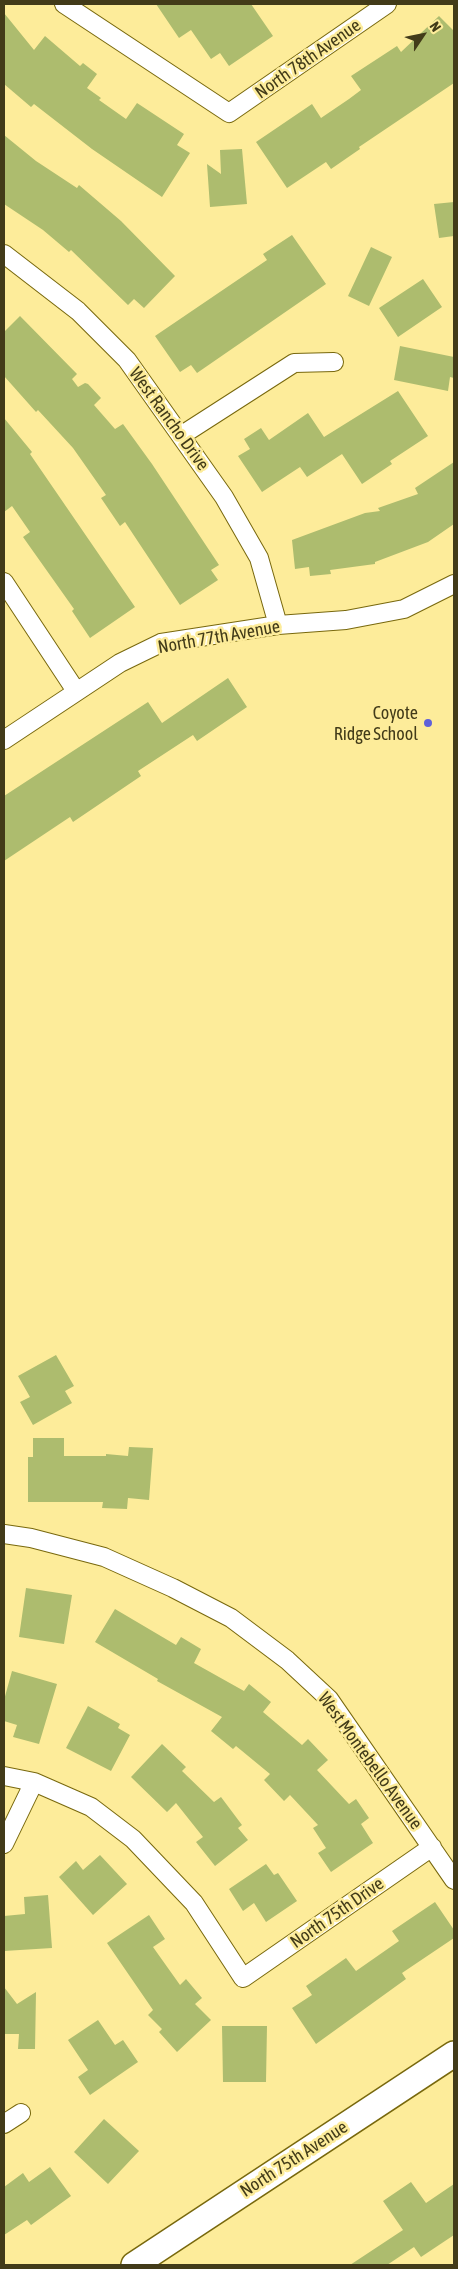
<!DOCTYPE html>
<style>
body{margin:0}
#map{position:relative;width:458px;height:2269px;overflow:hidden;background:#fdec9a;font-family:"Asap Condensed",sans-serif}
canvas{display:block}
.frame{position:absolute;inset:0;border:5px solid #423b19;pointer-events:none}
.north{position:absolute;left:398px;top:10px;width:50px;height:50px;-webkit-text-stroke:4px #fdec9a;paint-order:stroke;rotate:56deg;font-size:14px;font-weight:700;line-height:20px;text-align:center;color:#423b19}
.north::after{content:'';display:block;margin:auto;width:18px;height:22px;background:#423b19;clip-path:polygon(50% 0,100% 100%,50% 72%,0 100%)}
</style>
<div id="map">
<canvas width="458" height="2269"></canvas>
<div class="frame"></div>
<div class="north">N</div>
</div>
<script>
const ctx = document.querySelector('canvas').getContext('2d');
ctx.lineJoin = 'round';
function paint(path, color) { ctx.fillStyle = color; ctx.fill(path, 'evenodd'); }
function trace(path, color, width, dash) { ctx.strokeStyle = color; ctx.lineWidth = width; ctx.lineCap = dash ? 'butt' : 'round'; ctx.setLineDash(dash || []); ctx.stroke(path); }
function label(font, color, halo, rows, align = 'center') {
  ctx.font = font + ' "Asap Condensed",sans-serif'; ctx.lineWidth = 5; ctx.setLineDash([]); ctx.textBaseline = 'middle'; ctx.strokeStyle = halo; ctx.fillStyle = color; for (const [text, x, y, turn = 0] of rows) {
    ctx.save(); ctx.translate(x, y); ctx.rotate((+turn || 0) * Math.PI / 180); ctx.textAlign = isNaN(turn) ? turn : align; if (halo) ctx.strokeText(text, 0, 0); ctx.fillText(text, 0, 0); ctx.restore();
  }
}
paint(new Path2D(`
 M 156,4 L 251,4 L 273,36 L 229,66 L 220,53 L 211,59 L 191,30 L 179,38 Z
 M 4,13 L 34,50 L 45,36 L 80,66 L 83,63 L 97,74 L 87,88 L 101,98 L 99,100 L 126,119 L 137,103 L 184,134 L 177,145 L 190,153 L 162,197 L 92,149 L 34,104 L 31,107 L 4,84 Z
 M 439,16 L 454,31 L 454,83 L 359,147 L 360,149 L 331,169 L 326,162 L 287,188 L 256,142 L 312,104 L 321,118 L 349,99 L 361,90 L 351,76 L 397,46 L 401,52 Z
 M 4,135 L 36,161 L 77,188 L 79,185 L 121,221 L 175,276 L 144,308 L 134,299 L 128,305 L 71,250 L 69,252 L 43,230 L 4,204 Z
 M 242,149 L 247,204 L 210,207 L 207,164 L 221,174 L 220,150 Z
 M 454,202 L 454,236 L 439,238 L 434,204 Z
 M 292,235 L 326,284 L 197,373 L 191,365 L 180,372 L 155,336 L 267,260 L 263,254 Z
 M 371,247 L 392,257 L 369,306 L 348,296 Z
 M 423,279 L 442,307 L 398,337 L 379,308 Z
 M 20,316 L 77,374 L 72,379 L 78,387 L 85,383 L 88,384 L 101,398 L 94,405 L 115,429 L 123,424 L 152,464 L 219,565 L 211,570 L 218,580 L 180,605 L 125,522 L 120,526 L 101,498 L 106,495 L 73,448 L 38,410 L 36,412 L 4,376 L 4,332 Z
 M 400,346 L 454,357 L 454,378 L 450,377 L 448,391 L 394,380 Z
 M 398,391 L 428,436 L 390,461 L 392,464 L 362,484 L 342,454 L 307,477 L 300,467 L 262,492 L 238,456 L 250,449 L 244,439 L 261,428 L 269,440 L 308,413 L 324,437 Z
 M 4,418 L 32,452 L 30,454 L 135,607 L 90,638 L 72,611 L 74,609 L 23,537 L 30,532 L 12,506 L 4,512 Z
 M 454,462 L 454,524 L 428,542 L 375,562 L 375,564 L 330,570 L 331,574 L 310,576 L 309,567 L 295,569 L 292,540 L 365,513 L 380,511 L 378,508 L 418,494 L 415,488 Z
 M 228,678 L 247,707 L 197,741 L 193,735 L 138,771 L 141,776 L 73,822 L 70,817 L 4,861 L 4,796 L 148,702 L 162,723 Z
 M 56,1355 L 74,1386 L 65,1391 L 72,1403 L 33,1425 L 20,1402 L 30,1397 L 18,1376 Z
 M 33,1438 L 64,1438 L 64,1456 L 106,1456 L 106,1454 L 128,1456 L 129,1447 L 153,1448 L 149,1500 L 128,1498 L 127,1509 L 102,1508 L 103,1502 L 28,1502 L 28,1457 L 33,1457 Z
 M 26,1588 L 72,1595 L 64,1644 L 19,1637 Z
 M 115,1609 L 176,1645 L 181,1637 L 201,1649 L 194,1663 L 244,1691 L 249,1684 L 271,1702 L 263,1712 L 302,1745 L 308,1739 L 328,1760 L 317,1770 L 349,1804 L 356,1799 L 369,1818 L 361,1824 L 373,1843 L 331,1872 L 318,1853 L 326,1848 L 313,1828 L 318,1825 L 290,1795 L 284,1801 L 264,1780 L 270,1774 L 236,1746 L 233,1749 L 211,1731 L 222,1717 L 157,1681 L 158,1679 L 95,1642 Z
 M 12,1671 L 57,1684 L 39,1744 L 13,1737 L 17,1725 L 4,1721 L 4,1700 Z
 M 88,1706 L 120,1724 L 118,1728 L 130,1735 L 111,1771 L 66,1748 Z
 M 162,1744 L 186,1767 L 182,1771 L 214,1802 L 221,1797 L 242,1825 L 238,1828 L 248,1840 L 215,1866 L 196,1842 L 203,1837 L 176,1803 L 167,1812 L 131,1777 Z
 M 100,1855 L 127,1884 L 93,1915 L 59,1877 L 76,1861 L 83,1870 Z
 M 266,1864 L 274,1875 L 278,1873 L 297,1901 L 266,1922 L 254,1903 L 243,1911 L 229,1889 Z
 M 48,1895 L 52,1948 L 4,1951 L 4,1916 L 25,1914 L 24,1897 Z
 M 435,1902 L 454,1930 L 454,1938 L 402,1973 L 406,1979 L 316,2044 L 292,2008 L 312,1995 L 306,1986 L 346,1958 L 356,1971 L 399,1941 L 392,1931 Z
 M 149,1915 L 165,1939 L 153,1947 L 180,1985 L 186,1979 L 202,1998 L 195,2004 L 211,2020 L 177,2052 L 159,2032 L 162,2029 L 148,2015 L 153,2010 L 107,1943 Z
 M 4,1987 L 17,2004 L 36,1992 L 35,2049 L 18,2049 L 19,2034 L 4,2034 Z
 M 98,2020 L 115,2045 L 123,2040 L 138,2062 L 90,2095 L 78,2077 L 88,2070 L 68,2040 Z
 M 222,2026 L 267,2026 L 266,2082 L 223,2082 Z
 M 104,2119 L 139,2151 L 108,2184 L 74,2152 Z
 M 50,2167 L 71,2196 L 31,2225 L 27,2220 L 4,2235 L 4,2187 L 23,2173 L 29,2182 Z
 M 411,2182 L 426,2203 L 454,2184 L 454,2235 L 421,2257 L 414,2247 L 387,2265 L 350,2265 L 403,2230 L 383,2201 Z`), '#adbc6e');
const street = new Path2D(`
 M 64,4 L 229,113 L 387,4
 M 4,254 L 78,311 L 127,360 L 224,497 L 259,558 L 278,625
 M 182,435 L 294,363 L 334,362
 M 4,582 L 76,691
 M 4,740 L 120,663 L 161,643 L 278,625 L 346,620 L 404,609 L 454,584
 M 4,1534 L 31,1538 L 104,1557 L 173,1588 L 231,1618 L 287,1660 L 329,1699 L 454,1880
 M 4,1776 L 34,1782 L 91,1807 L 133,1839 L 194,1903 L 243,1978 L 432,1847
 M 4,1844 L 34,1782
 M 4,2124 L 21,2113`);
const secondary = new Path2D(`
 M 134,2265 L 454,2054`);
trace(street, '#78680d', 20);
trace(secondary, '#78680d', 28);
trace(street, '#fff', 18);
trace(secondary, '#fff', 25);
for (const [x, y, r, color] of [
 [428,723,5,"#5f61d9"]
]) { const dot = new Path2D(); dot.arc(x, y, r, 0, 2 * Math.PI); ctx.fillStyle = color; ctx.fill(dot); trace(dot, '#fdec9a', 2); }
label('18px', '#423b19', '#fdec9a', [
 ["North 78th Avenue",308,59,-35],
 ["West Rancho Drive",169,419,54],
 ["North 77th Avenue",219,637,-10],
 ["West Montebello Avenue",370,1761,54],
 ["North 75th Drive",337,1913,-35],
 ["North 75th Avenue",294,2159,-33]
]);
label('18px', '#423b19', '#fdec9a', [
 ["Coyote",418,713],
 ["Ridge School",418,734]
], 'right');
</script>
